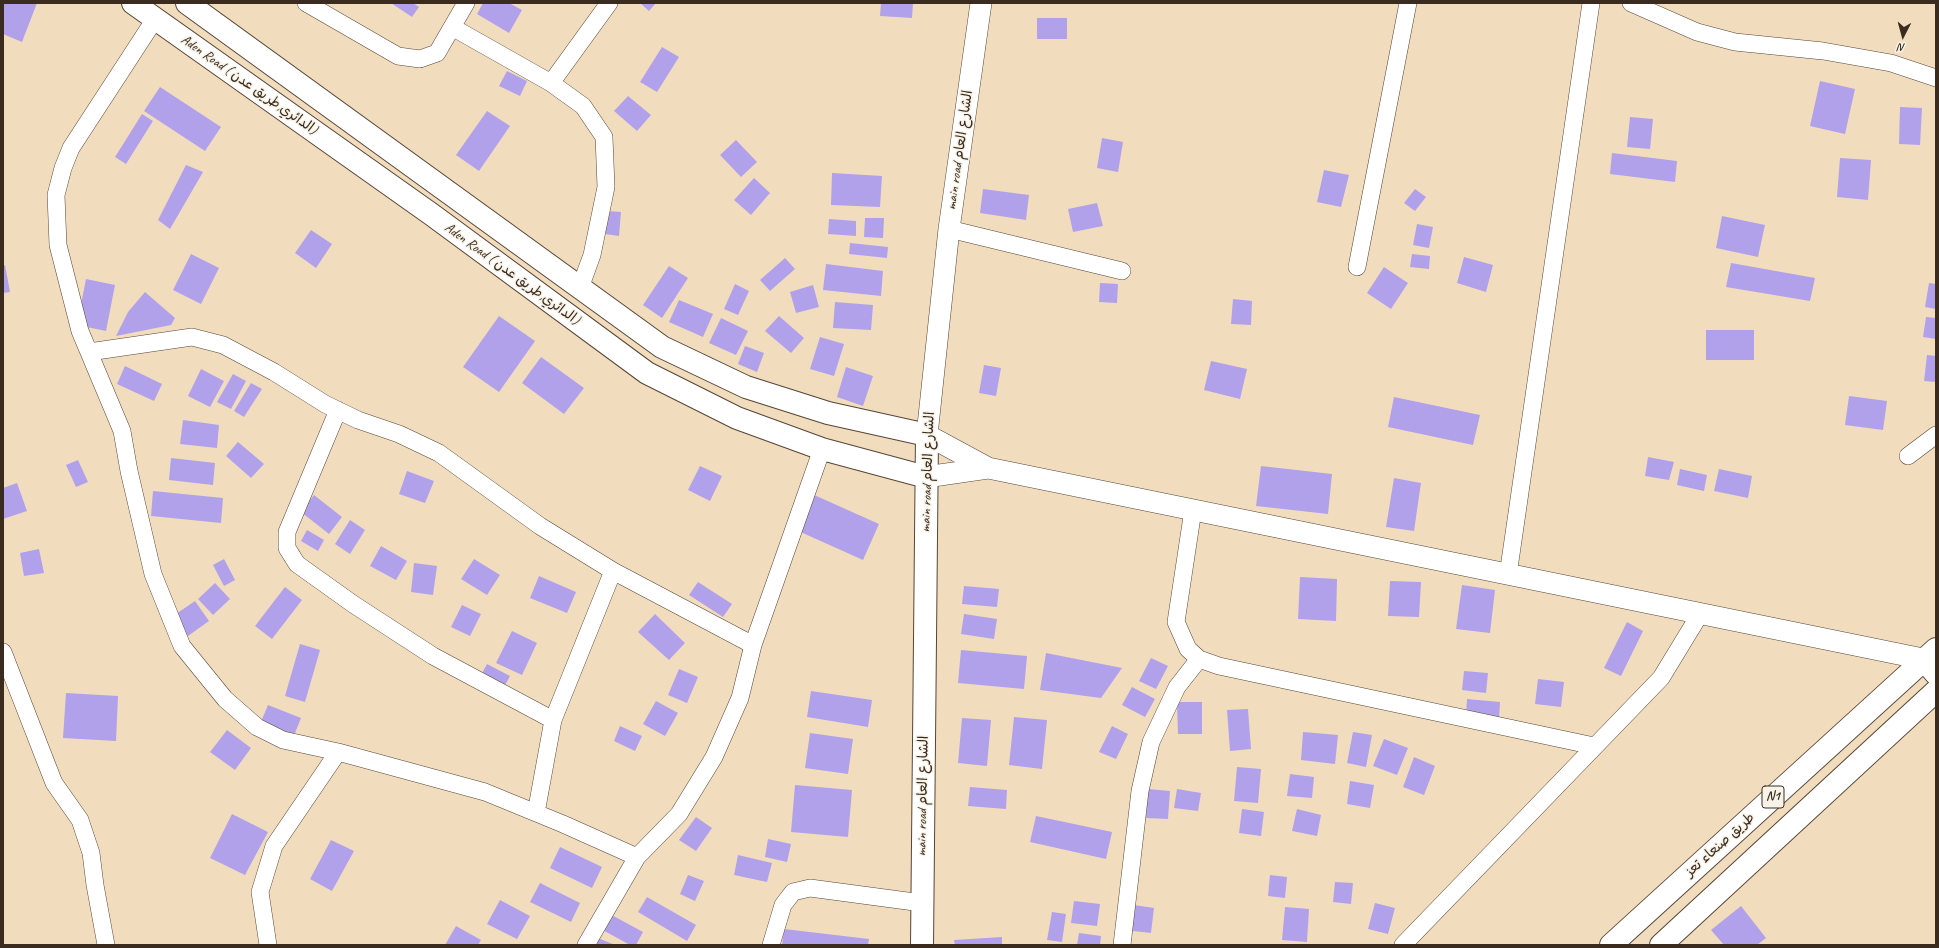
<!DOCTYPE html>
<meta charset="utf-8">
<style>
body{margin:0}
#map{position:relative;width:1939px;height:948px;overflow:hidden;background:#f1ddbe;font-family:Caveat,sans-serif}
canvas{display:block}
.frame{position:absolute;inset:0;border:4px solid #3b2a1e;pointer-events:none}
.north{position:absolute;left:1883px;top:16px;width:40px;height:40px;-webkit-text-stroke:3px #f7f3e8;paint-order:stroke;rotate:186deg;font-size:11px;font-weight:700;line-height:16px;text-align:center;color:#3b2a1e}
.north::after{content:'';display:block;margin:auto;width:14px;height:18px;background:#3b2a1e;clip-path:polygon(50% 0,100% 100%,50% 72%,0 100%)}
</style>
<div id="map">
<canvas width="1939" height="948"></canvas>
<div class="frame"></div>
<div class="north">N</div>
</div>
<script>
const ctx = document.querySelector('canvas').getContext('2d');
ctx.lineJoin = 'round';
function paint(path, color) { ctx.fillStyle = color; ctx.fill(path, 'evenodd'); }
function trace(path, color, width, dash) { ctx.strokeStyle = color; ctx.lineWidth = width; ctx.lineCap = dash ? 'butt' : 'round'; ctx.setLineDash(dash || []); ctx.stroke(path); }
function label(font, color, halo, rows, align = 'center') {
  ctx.font = font + ' Caveat,"Playpen Sans Arabic",sans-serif'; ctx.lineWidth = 3; ctx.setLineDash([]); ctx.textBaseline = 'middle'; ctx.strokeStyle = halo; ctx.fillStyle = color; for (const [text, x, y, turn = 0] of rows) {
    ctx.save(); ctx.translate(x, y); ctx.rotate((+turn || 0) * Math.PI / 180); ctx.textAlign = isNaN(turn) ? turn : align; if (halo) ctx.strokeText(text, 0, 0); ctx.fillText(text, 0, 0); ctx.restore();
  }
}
paint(new Path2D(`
 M 3,3 L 37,3 L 22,42 L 3,34 Z
 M 391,3 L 413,3 L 419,7 L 412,17 Z
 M 483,3 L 509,3 L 522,10 L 509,33 L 477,14 Z
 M 640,3 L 656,3 L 649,11 Z
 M 881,3 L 913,3 L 912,18 L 880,16 Z
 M 1037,18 L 1067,18 L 1067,39 L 1037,39 Z
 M 662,47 L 679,57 L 657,92 L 640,82 Z
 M 507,71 L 527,81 L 520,96 L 499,86 Z
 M 1820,81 L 1855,89 L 1845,134 L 1810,126 Z
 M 160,87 L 221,127 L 205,151 L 144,111 Z
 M 628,96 L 651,115 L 637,131 L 614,111 Z
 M 1900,107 L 1922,108 L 1920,145 L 1899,144 Z
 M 487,111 L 510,126 L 479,171 L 456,155 Z
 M 142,114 L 153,121 L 126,164 L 115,157 Z
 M 1630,117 L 1653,119 L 1650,149 L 1627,147 Z
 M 1102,138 L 1123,142 L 1118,172 L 1097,168 Z
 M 736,140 L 757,162 L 741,177 L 720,155 Z
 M 1612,153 L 1677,161 L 1675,182 L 1610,174 Z
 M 1840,158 L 1871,160 L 1868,200 L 1837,197 Z
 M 186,165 L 203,172 L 170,229 L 158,220 Z
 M 1324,170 L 1349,175 L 1341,207 L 1317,202 Z
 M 832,173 L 882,176 L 880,207 L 831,205 Z
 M 754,178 L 770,193 L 751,215 L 734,200 Z
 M 983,189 L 1029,195 L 1026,220 L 980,213 Z
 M 1415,189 L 1426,197 L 1415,211 L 1404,203 Z
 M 1097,203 L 1103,226 L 1073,232 L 1068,209 Z
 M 607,211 L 621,212 L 619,236 L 605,234 Z
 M 1722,216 L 1765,225 L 1758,257 L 1716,248 Z
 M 865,218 L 884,218 L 883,238 L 864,237 Z
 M 829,219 L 856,221 L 856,236 L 828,234 Z
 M 1417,224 L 1433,227 L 1429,248 L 1413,245 Z
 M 311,230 L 332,244 L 316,268 L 295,253 Z
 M 850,243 L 888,247 L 887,258 L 849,254 Z
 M 191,254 L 219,268 L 201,304 L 173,290 Z
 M 1412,254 L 1430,256 L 1429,269 L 1410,267 Z
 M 1464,257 L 1493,265 L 1486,292 L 1457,283 Z
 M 785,258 L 795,269 L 770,291 L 760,280 Z
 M 1731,263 L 1815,278 L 1810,301 L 1726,287 Z
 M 826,264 L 883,271 L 881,296 L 823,290 Z
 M 5,265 L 10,292 L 3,293 L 3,266 Z
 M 669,266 L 688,278 L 662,318 L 643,305 Z
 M 1384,267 L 1408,283 L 1391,309 L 1367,293 Z
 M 86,279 L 115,285 L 106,331 L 77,325 Z
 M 1100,283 L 1118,284 L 1117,303 L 1099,302 Z
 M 1929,283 L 1936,284 L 1936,309 L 1925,307 Z
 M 735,284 L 749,291 L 738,315 L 724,309 Z
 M 813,285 L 819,307 L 796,313 L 790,292 Z
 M 145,292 L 175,318 L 171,325 L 116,336 L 128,312 Z
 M 1233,299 L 1252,301 L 1251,325 L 1231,324 Z
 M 679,300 L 713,314 L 703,337 L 669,322 Z
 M 835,302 L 873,305 L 871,330 L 833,328 Z
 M 499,316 L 535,341 L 499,392 L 463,367 Z
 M 779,316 L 804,338 L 791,353 L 765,331 Z
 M 1926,317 L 1936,318 L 1936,339 L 1923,337 Z
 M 721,318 L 748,331 L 736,355 L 709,343 Z
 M 1706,330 L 1754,330 L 1754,360 L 1706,360 Z
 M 820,337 L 844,344 L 834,376 L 810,369 Z
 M 745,346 L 764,353 L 757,372 L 738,364 Z
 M 1927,355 L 1936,356 L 1936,382 L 1924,381 Z
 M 541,357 L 584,388 L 564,414 L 522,383 Z
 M 1211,361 L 1247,369 L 1240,399 L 1204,390 Z
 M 984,365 L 1001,368 L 996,396 L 979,393 Z
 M 125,366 L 162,384 L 154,401 L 117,384 Z
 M 846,367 L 873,376 L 863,406 L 837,397 Z
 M 201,369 L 224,381 L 210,407 L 188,396 Z
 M 233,374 L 246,381 L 231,409 L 217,402 Z
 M 251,383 L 262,389 L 244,417 L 234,411 Z
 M 1849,396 L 1887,401 L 1883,430 L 1845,425 Z
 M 1394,397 L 1480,415 L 1473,445 L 1388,427 Z
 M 183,420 L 219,425 L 217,448 L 180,444 Z
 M 238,442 L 264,464 L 251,478 L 226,456 Z
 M 1648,457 L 1674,462 L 1669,480 L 1645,476 Z
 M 171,458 L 215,463 L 213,485 L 169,480 Z
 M 78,460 L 88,482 L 76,487 L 66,465 Z
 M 700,466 L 722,476 L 710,501 L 688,490 Z
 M 1261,466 L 1332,474 L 1328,514 L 1256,506 Z
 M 1680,469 L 1707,475 L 1704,491 L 1677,485 Z
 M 1719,469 L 1752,476 L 1748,498 L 1714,491 Z
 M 407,471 L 434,481 L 425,503 L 399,494 Z
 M 1394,478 L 1421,483 L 1414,531 L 1386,527 Z
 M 17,483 L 27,511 L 3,519 L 3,488 Z
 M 153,491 L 223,498 L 221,523 L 151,516 Z
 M 812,494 L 879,524 L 863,560 L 796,530 Z
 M 314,495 L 342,517 L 329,534 L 301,512 Z
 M 350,520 L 365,530 L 350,554 L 335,544 Z
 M 307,530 L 324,540 L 318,551 L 301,541 Z
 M 381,546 L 407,561 L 396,580 L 370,566 Z
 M 39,549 L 44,573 L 24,576 L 20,553 Z
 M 224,559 L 235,580 L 224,586 L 213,565 Z
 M 474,559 L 500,575 L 487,595 L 461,579 Z
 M 414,563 L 437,566 L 433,595 L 411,592 Z
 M 539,576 L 576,592 L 567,613 L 530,598 Z
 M 1300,577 L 1337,579 L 1336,621 L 1298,619 Z
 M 1390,581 L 1421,582 L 1419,617 L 1388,616 Z
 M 698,582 L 732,604 L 723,617 L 689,595 Z
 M 215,583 L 230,599 L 213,615 L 198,599 Z
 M 1462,585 L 1495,590 L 1490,633 L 1456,629 Z
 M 964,586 L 999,589 L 997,607 L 962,604 Z
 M 285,587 L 302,600 L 272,639 L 255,626 Z
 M 195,601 L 209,621 L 188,636 L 173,616 Z
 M 462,605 L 481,614 L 470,636 L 451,627 Z
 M 655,614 L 685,643 L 669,660 L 638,632 Z
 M 964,614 L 997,619 L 994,639 L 961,634 Z
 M 1627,622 L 1643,631 L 1621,676 L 1604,668 Z
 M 512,631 L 537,643 L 522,675 L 496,663 Z
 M 300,644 L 320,650 L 305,702 L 285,696 Z
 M 961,650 L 1027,656 L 1024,689 L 958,683 Z
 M 1046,653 L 1122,668 L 1101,698 L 1040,690 Z
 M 1151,658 L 1168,666 L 1156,689 L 1139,681 Z
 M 487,664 L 510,676 L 503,689 L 480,677 Z
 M 679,669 L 698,677 L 687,703 L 668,695 Z
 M 1464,671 L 1488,673 L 1486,693 L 1462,690 Z
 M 1538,679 L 1564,682 L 1561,707 L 1535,704 Z
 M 1132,687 L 1155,699 L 1145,717 L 1122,705 Z
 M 811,691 L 872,700 L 868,727 L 807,717 Z
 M 66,693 L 118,696 L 116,741 L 63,738 Z
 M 1467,699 L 1500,702 L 1499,720 L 1466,716 Z
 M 656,701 L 678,713 L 665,736 L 643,724 Z
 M 1177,702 L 1202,702 L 1202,734 L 1178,734 Z
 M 268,705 L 301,718 L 293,738 L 260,724 Z
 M 1248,709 L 1251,749 L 1230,751 L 1227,710 Z
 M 1014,717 L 1047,720 L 1042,769 L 1009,765 Z
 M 962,718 L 991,720 L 987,766 L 958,763 Z
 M 620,726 L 642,736 L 635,751 L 614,741 Z
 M 1112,726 L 1128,734 L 1116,759 L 1099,752 Z
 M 227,730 L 251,748 L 235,770 L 210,752 Z
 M 1303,732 L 1338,735 L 1335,764 L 1301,760 Z
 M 1353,732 L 1372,735 L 1366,767 L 1347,763 Z
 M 810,733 L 853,739 L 848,774 L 805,768 Z
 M 1384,739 L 1408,748 L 1397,775 L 1373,766 Z
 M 1414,757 L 1435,766 L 1424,795 L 1403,787 Z
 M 1237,767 L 1261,769 L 1258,803 L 1234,801 Z
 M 1290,774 L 1314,777 L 1312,798 L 1287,796 Z
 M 1350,781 L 1374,785 L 1370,808 L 1347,804 Z
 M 795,785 L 852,790 L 848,837 L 791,832 Z
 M 970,787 L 1007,790 L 1006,809 L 968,806 Z
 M 1148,789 L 1170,791 L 1168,819 L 1146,818 Z
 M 1177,789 L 1201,793 L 1198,811 L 1174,808 Z
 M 1242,809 L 1264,812 L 1261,836 L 1239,833 Z
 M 1297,809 L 1321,815 L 1317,836 L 1292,831 Z
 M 232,814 L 268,832 L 245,875 L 210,858 Z
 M 1036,816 L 1112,832 L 1106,859 L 1030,842 Z
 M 696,817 L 712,828 L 696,851 L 679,840 Z
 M 768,839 L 791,844 L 787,862 L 765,857 Z
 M 331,840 L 354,851 L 332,891 L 310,879 Z
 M 560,847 L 602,867 L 592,888 L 550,868 Z
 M 738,855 L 772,863 L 767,882 L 734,875 Z
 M 688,875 L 704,881 L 695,901 L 680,894 Z
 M 1270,875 L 1287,877 L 1285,898 L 1268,896 Z
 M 1335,882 L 1353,883 L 1351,904 L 1333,902 Z
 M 540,883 L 580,903 L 571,922 L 530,902 Z
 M 647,897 L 696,925 L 687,941 L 638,912 Z
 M 500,900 L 530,916 L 517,939 L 487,924 Z
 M 1074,901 L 1100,904 L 1097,926 L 1071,923 Z
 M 1375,903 L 1395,908 L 1388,934 L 1368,929 Z
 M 1127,904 L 1154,908 L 1151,933 L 1124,930 Z
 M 1741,906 L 1766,938 L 1757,945 L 1724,945 L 1711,930 Z
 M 1285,907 L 1309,909 L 1307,942 L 1282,940 Z
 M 1052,912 L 1066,914 L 1062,942 L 1047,940 Z
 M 608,913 L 643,932 L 636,945 L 630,945 L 599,928 Z
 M 456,926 L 481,940 L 478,945 L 445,945 Z
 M 784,929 L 869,939 L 868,945 L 782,945 Z
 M 1079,933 L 1101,936 L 1100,945 L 1077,945 Z
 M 1002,937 L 1002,945 L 955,945 L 954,940 Z
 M 598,938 L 615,945 L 596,945 Z`), '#b1a1ea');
const minor = new Path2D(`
 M 306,3 L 398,56 L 420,59 L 437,53 L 466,3
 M 1631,3 L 1697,32 L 1735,42 L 1823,51 L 1891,63 L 1936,78
 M 155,19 L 71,148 L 63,168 L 56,195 L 58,245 L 80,331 L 122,431 L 129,471 L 153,574 L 182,646 L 225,699 L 257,727 L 283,740 L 338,752 L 485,792 L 563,824 L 637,857
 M 452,27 L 551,83 L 583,106 L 604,137 L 606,187 L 592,255 L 580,288
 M 551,83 L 609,3
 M 949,229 L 1122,271
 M 1357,267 L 1408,3
 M 89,352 L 192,337 L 223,345 L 274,372 L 325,404 L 358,420 L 399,434 L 439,453 L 540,526 L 613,571 L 753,645
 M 338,410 L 287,532 L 287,548 L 297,564 L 353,604 L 433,656 L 553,720
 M 1908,456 L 1936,435
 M 1193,510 L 1176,622 L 1188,649 L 1199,659 L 1219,666 L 1594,746
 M 1508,575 L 1591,3
 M 3,652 L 54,783 L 80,820 L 91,853 L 95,885 L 106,945
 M 536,813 L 553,720 L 613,571
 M 268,945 L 260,892 L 274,846 L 338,752
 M 586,945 L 637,857 L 679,814 L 714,757 L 740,698 L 753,645 L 822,449
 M 771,945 L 783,905 L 793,892 L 810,888 L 922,903
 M 1122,945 L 1140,791 L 1151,742 L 1177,687 L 1199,659
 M 1403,945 L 1661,678 L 1700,614`);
const major = new Path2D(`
 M 988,468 L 1923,659
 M 926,477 L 988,468 L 927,435 L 949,229 L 981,3`);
const highway = new Path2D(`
 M 133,3 L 431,214 L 647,373 L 737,418 L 822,449 L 926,477
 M 187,3 L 662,347 L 746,387 L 828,413 L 927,435 L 922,945
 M 1923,659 L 1936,674
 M 1611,945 L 1936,649
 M 1661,945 L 1936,691`);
trace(minor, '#564536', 18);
trace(major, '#564536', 22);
trace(highway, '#564536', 24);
trace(minor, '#fff', 17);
trace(major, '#fff', 21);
trace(highway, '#fff', 22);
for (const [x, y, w] of [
 [1773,797,22]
]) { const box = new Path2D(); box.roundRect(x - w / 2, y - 11, w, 22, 3); ctx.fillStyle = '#f7f3e8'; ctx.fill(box); trace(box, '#3b2a1e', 1); }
label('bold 13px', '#3b2a1e', null, [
 ["N1",1773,797]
]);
label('14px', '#3b2a1e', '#f7f3e8', [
 ["Aden Road ( الدائري,طريق عدن)",249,85,35],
 ["main road الشارع العام",960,150,-82],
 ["Aden Road ( الدائري,طريق عدن)",512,274,36],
 ["main road الشارع العام",928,472,-88],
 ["main road الشارع العام",923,796,-89],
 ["طريق صنعاء تعز",1720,845,-42]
]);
</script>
